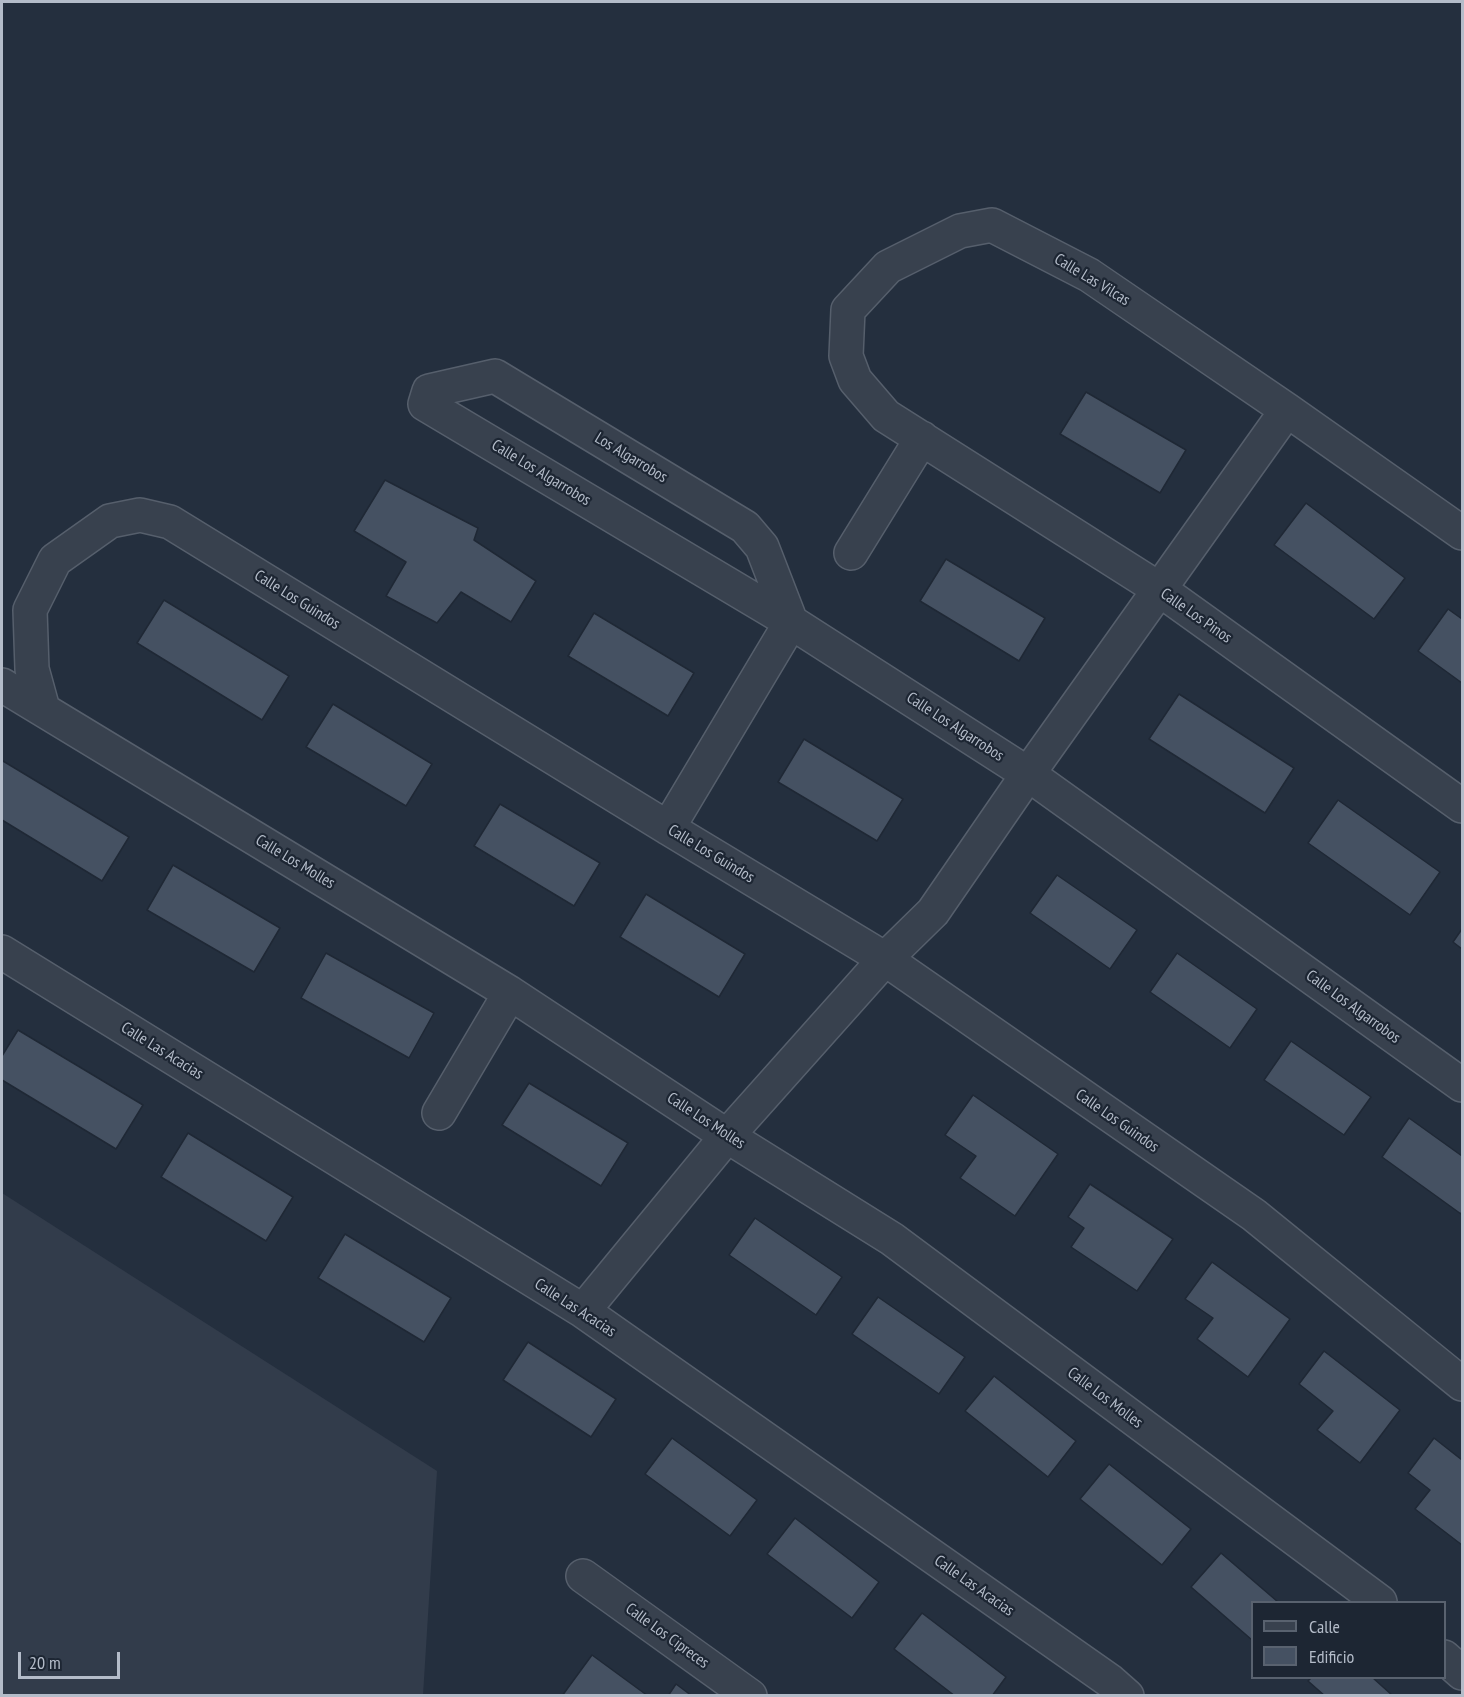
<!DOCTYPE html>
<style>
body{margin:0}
#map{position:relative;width:1464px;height:1697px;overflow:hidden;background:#242f3e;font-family:"PT Sans Narrow",sans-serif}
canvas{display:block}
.frame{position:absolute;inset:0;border:3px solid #b4bcc9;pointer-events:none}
.legend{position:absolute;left:1251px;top:1601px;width:195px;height:78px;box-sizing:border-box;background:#1d2633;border:2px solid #59626f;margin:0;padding:8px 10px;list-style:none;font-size:18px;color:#b4bcc9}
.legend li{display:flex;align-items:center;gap:12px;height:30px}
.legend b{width:30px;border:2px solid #59626f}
.scale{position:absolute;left:18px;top:1652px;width:102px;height:27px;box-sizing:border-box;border:3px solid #b4bcc9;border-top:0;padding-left:8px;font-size:18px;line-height:21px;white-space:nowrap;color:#b4bcc9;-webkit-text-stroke:4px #1d2633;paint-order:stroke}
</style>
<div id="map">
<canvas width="1464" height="1697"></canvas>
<div class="frame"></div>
<ul class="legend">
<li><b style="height:8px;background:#38414e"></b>Calle</li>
<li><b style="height:16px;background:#455162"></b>Edificio</li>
</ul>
<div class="scale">20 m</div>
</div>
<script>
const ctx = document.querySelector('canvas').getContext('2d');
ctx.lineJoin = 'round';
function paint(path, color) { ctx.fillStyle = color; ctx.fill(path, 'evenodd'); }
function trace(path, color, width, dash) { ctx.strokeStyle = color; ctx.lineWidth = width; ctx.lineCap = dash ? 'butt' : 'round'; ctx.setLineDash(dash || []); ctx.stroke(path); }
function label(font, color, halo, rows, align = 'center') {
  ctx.font = font + ' "PT Sans Narrow",sans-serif'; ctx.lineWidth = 4.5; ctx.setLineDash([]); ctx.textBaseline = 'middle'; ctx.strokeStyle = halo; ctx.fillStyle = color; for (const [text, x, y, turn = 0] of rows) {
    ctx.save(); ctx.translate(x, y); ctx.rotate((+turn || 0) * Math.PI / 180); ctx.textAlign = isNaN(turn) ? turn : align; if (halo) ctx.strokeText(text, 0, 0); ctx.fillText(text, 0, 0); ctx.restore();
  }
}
paint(new Path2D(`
 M 2,1193 L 437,1471 L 423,1695 L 2,1695 Z`), '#323c4b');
const building = new Path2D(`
 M 1086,392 L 1186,450 L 1160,493 L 1060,434 Z
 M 385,480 L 478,528 L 474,540 L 536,581 L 511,622 L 461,592 L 437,623 L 386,596 L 406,562 L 354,531 Z
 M 1306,503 L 1405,578 L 1374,619 L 1274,545 Z
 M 946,559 L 1045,618 L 1019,661 L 920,601 Z
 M 164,600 L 289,676 L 262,720 L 137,643 Z
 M 1448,609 L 1462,619 L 1462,683 L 1418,651 Z
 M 594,613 L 694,673 L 668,716 L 568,656 Z
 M 1179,694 L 1294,768 L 1265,813 L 1149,739 Z
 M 333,704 L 432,764 L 406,806 L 306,747 Z
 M 804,739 L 903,799 L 877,841 L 778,782 Z
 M 3,761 L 129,837 L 102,881 L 2,820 L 2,763 Z
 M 1338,800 L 1440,872 L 1410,915 L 1308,843 Z
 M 500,804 L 600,863 L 574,906 L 474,846 Z
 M 173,865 L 280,928 L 254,972 L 147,910 Z
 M 1057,875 L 1137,930 L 1110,969 L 1030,913 Z
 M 646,894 L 745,954 L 719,997 L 620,937 Z
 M 1462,929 L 1462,949 L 1453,942 Z
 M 326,953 L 434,1013 L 409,1058 L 301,998 Z
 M 1177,953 L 1257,1009 L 1230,1048 L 1150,992 Z
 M 18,1030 L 143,1105 L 116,1149 L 2,1080 L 2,1056 Z
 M 1291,1041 L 1371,1097 L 1344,1135 L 1264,1080 Z
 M 529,1083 L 628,1143 L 601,1186 L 502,1125 Z
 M 973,1095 L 1058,1154 L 1015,1216 L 960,1178 L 976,1156 L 945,1135 Z
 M 1409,1118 L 1462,1156 L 1462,1211 L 1461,1214 L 1382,1157 Z
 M 188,1133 L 293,1197 L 266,1241 L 161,1177 Z
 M 1090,1184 L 1173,1239 L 1137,1291 L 1071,1247 L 1084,1228 L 1068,1217 Z
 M 755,1218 L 842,1277 L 816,1315 L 729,1255 Z
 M 345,1234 L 451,1298 L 424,1342 L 318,1278 Z
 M 1212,1262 L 1290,1319 L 1248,1377 L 1197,1339 L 1213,1318 L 1185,1299 Z
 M 878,1297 L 965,1357 L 939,1394 L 852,1334 Z
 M 528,1342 L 616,1399 L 591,1437 L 503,1380 Z
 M 1324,1351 L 1400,1410 L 1360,1463 L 1317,1430 L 1333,1411 L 1299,1384 Z
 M 994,1376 L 1076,1441 L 1048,1477 L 965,1411 Z
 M 672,1438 L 757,1500 L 730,1536 L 645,1474 Z
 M 1434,1438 L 1462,1460 L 1462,1545 L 1415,1509 L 1430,1490 L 1408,1473 Z
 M 1109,1464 L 1191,1529 L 1162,1565 L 1080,1499 Z
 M 795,1518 L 879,1582 L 852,1618 L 767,1554 Z
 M 1221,1553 L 1278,1602 L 1252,1602 L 1252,1640 L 1191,1587 Z
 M 922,1613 L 1006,1677 L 992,1696 L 955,1696 L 894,1649 Z
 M 592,1655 L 648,1696 L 562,1696 Z
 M 1311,1678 L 1373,1678 L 1393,1696 L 1325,1696 L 1308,1681 Z
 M 676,1684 L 692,1696 L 668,1696 Z`);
paint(building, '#455162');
trace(building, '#1f2835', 1.5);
const street = new Path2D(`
 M 1462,533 L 1287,410 L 1089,275 L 992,225 L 960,231 L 888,267 L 848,310 L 846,356 L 855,380 L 886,416 L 1159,589 L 1462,806
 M 851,553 L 922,438
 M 2,685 L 510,993 L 727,1136 L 892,1239 L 1380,1602
 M 43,709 L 32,669 L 30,610 L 55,560 L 110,521 L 140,515 L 170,522 L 668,828 L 885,959 L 1254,1215 L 1462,1384
 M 668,828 L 791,622 L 762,547 L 745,527 L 495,376 L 429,391 L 425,404 L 791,622 L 1028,774 L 1462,1085
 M 2,952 L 583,1311 L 1110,1681 L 1127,1696
 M 439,1113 L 510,993
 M 583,1311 L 727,1136 L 885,959 L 933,912 L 1028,774 L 1287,410
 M 583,1576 L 750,1696
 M 1444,1657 L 1462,1673`);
trace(street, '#565f6c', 36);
trace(street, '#38414e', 33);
label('16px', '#b4bcc9', '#1d2633', [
 ["Calle Las Vilcas",1092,280,31],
 ["Los Algarrobos",631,458,31],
 ["Calle Los Algarrobos",541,473,31],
 ["Calle Los Guindos",297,600,32],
 ["Calle Los Pinos",1196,616,35],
 ["Calle Los Algarrobos",955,727,33],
 ["Calle Los Guindos",711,854,31],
 ["Calle Los Molles",295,862,31],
 ["Calle Los Algarrobos",1353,1007,36],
 ["Calle Las Acacias",162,1051,32],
 ["Calle Los Molles",706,1121,33],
 ["Calle Los Guindos",1117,1121,35],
 ["Calle Las Acacias",575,1308,33],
 ["Calle Los Molles",1105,1398,37],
 ["Calle Las Acacias",974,1586,35],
 ["Calle Los Cipreces",667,1636,36]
]);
</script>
